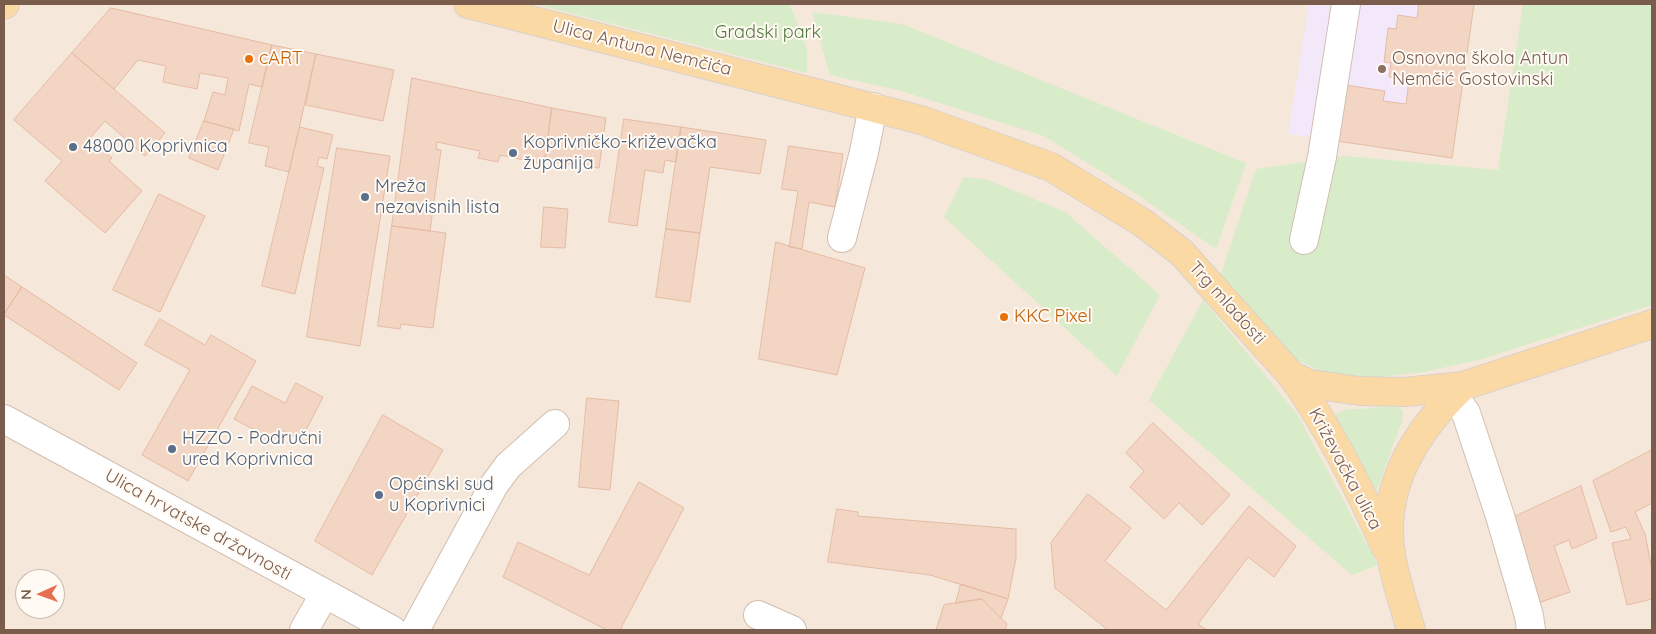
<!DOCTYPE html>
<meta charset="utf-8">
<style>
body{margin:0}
#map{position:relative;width:1656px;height:634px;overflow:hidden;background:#fdf6ec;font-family:Quicksand,sans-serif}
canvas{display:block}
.frame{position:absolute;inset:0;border:5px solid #7a5c4d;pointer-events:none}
.north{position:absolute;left:15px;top:569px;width:50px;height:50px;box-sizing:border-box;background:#fffaf3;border:1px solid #cabbb1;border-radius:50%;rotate:268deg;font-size:14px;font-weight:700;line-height:20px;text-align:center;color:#7a5c4d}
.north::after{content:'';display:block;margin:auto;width:18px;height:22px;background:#e76f51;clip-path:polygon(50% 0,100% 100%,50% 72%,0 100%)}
</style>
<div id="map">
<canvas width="1656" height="634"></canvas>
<div class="frame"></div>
<div class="north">N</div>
</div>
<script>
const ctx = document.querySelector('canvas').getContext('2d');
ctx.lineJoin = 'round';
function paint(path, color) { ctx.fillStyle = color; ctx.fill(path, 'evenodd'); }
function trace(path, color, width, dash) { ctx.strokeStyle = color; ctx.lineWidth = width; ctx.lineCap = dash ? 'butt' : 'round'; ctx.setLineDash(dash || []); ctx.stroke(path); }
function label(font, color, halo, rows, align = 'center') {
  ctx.font = font + ' Quicksand,sans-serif'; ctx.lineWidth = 4; ctx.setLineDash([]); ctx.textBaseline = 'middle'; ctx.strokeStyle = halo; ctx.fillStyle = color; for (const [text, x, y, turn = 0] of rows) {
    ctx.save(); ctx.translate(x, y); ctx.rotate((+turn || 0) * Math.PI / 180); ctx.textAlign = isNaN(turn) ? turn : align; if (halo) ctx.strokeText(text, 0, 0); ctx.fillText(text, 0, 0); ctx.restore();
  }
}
paint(new Path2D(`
 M 4,4 L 1652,4 L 1652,630 L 4,630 ZM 25,579 L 55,579 L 55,609 L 25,609 Z`), '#f5e8da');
paint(new Path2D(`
 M 1309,4 L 1474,4 L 1452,158 L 1288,134 Z`), '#f3e8fa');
paint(new Path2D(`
 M 534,4 L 790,4 L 807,49 L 807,73 Z
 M 1523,4 L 1652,4 L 1652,305 L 1482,359 L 1425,372 L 1358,379 L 1328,374 L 1299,361 L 1281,346 L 1221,274 L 1256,169 L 1346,156 L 1498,170 Z
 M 812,12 L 902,24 L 1246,163 L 1216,249 L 1126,187 L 1044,136 L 898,90 L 830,75 Z
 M 964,177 L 988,180 L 1065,212 L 1160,295 L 1117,376 L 944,217 Z
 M 1203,300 L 1297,414 L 1378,565 L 1352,575 L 1149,400 Z
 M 1397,406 L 1403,411 L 1402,421 L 1376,492 L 1335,422 L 1336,414 L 1345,410 Z`), '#d8ecc9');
const building = new Path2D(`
 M 1419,4 L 1474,4 L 1452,158 L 1337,141 L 1345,85 L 1385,91 L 1383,101 L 1406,104 L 1409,80 L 1389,77 L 1391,63 L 1384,62 L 1388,28 L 1396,29 L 1398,15 L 1417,18 Z
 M 111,8 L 272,45 L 262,87 L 249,84 L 239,131 L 204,121 L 213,92 L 225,95 L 228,78 L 200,73 L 197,89 L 163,82 L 166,66 L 138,60 L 114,89 L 72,53 Z
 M 272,45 L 316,54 L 289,172 L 265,166 L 269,147 L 249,143 Z
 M 72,53 L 165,133 L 145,156 L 105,121 L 90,138 L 112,158 L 109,161 L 142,191 L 105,233 L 45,181 L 62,161 L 14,120 Z
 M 316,54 L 394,70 L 383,121 L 306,105 Z
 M 412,78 L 552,108 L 544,164 L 500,155 L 498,162 L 478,158 L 480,151 L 437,142 L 436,149 L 441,150 L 430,231 L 392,226 Z
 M 552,108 L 606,118 L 599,168 L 545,161 Z
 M 624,119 L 681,127 L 676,162 L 665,160 L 663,173 L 645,170 L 637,226 L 609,222 Z
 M 204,121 L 234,129 L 218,170 L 189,158 Z
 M 300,127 L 333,135 L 327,159 L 319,157 L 317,166 L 324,168 L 295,294 L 262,286 Z
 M 681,127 L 766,140 L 760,174 L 710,167 L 700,233 L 666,229 Z
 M 789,146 L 843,154 L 835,207 L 809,202 L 802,249 L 789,247 L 798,191 L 782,189 Z
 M 337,148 L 390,156 L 360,346 L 307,337 Z
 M 159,194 L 205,216 L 160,312 L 113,290 Z
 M 544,207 L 568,209 L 565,248 L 541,247 Z
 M 392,226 L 446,233 L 433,328 L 401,324 L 400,329 L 378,326 Z
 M 666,229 L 700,233 L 690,302 L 656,297 Z
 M 776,242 L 865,268 L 837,375 L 759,359 Z
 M 4,275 L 22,287 L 4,314 Z
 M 22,287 L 137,363 L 119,390 L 4,315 Z
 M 160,319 L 205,345 L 211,335 L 256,361 L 188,481 L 142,455 L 190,370 L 145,345 Z
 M 296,383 L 323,397 L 301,440 L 279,429 L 273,440 L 234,419 L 252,386 L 285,403 Z
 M 587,398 L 619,401 L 610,490 L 579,487 Z
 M 383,415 L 443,450 L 372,575 L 315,541 Z
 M 1153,423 L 1230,495 L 1202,525 L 1179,503 L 1164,519 L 1130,487 L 1144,471 L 1126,453 Z
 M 1652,450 L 1652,503 L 1635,512 L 1645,534 L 1652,570 L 1652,599 L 1627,605 L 1612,543 L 1631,539 L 1626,527 L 1611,532 L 1593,481 Z
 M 639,482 L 684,508 L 620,630 L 607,630 L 503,577 L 518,542 L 589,575 Z
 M 1581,486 L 1597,538 L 1572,549 L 1569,540 L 1554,546 L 1570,592 L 1538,603 L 1512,518 Z
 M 1088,494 L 1131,528 L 1105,561 L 1166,610 L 1249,506 L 1296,546 L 1274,577 L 1248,557 L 1198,624 L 1207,630 L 1108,630 L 1055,588 L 1051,543 Z
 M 837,509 L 858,512 L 858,516 L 1016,529 L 1016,558 L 1008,599 L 930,575 L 828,562 Z
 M 961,584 L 1008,599 L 1001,618 L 982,599 L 956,603 Z
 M 982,599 L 1007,624 L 1005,630 L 936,630 L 944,605 Z`);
paint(building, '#f3d5c3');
trace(building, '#e6bba3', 1);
const minor = new Path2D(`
 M 842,238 L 864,152 L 873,107
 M 1304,240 L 1322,157 L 1346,4
 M 1453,395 L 1466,413 L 1500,516 L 1529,616 L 1531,630
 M 4,419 L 392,630
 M 758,615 L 792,630
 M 304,630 L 324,595
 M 415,630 L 494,485 L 508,466 L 555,424`);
const major = new Path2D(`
 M 468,4 L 921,120 L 1051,167 L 1143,223 L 1182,253 L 1292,376 L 1310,384 L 1360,391 L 1405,392 L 1463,386 L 1652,324
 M 4,5 L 5,4
 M 1292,376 C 1330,429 1360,489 1386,548
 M 1411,630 C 1402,598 1389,563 1389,529 C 1389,472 1424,423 1463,386`);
trace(minor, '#d1beb0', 30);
trace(major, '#dad1cd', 30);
trace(minor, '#fff', 28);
trace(major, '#fbd9a5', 28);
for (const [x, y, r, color] of [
 [249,59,5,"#e8710a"],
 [1382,69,5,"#8d6e63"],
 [73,147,5,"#5c6f8a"],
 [513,153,5,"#5c6f8a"],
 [365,197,5,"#5c6f8a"],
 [1004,317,5,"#e8710a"],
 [172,449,5,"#5c6f8a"],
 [379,495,5,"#5c6f8a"]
]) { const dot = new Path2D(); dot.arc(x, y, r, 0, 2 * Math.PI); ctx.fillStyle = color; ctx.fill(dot); trace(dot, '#fffaf3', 2); }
label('18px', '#537a41', '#fffaf3', [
 ["Gradski park",768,33]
]);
label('18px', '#7a5c4d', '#fffaf3', [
 ["Ulica Antuna Nemčića",642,48,14],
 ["Trg mladosti",1227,303,48],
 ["Križevačka ulica",1345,469,62],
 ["Ulica hrvatske državnosti",198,525,29]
]);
label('18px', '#c56008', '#fffaf3', [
 ["cART",259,59],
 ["KKC Pixel",1014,317]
], 'left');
label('18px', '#785e54', '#fffaf3', [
 ["Osnovna škola Antun",1392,59],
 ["Nemčić Gostovinski",1392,80]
], 'left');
label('18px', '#4e5e75', '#fffaf3', [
 ["Koprivničko-križevačka",523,143],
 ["županija",523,164],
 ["48000 Koprivnica",83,147],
 ["Mreža",375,187],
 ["nezavisnih lista",375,208],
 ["HZZO - Područni",182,439],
 ["ured Koprivnica",182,460],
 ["Općinski sud",389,485],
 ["u Koprivnici",389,506]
], 'left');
</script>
